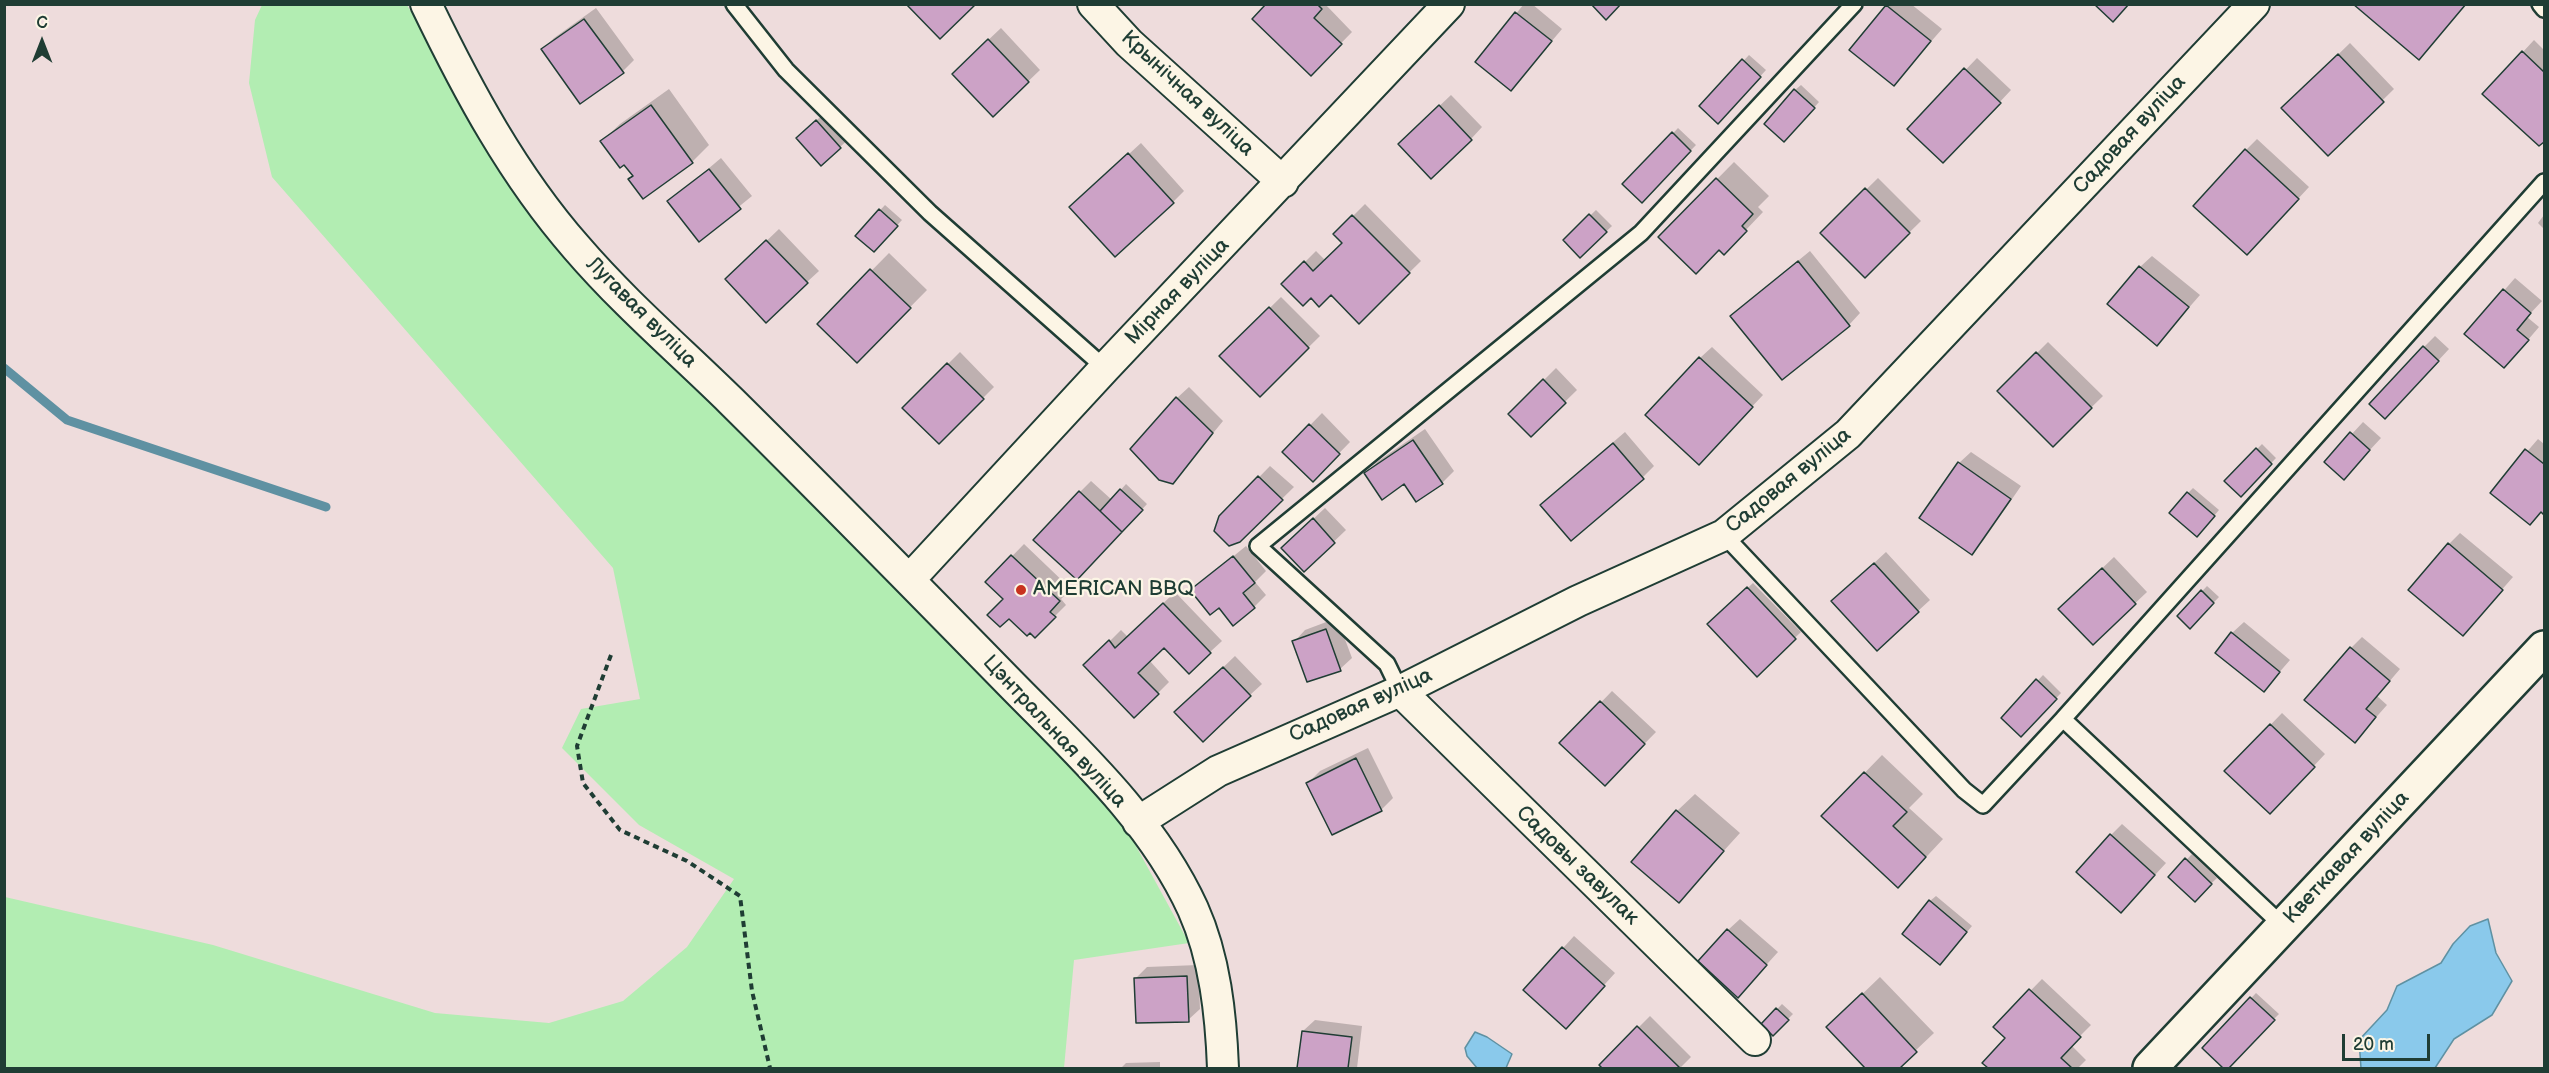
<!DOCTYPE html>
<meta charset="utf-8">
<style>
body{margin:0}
#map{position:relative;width:2549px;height:1073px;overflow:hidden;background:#eedcdc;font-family:"Balsamiq Sans",sans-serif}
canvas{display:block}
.frame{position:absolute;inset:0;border:6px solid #1f3d34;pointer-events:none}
.north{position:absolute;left:12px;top:12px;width:60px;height:60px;-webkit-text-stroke:4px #fcf5e5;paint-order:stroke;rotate:0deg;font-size:16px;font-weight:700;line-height:24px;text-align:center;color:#1f3d34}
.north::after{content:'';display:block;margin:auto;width:21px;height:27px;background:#1f3d34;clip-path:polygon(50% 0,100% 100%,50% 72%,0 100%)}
.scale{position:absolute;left:2342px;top:1034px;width:88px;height:27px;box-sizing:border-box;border:3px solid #1f3d34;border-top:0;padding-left:8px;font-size:18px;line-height:21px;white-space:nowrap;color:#1f3d34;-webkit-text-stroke:4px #fcf5e5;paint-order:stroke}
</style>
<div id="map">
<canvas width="2549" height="1073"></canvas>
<div class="frame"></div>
<div class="north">С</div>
<div class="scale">20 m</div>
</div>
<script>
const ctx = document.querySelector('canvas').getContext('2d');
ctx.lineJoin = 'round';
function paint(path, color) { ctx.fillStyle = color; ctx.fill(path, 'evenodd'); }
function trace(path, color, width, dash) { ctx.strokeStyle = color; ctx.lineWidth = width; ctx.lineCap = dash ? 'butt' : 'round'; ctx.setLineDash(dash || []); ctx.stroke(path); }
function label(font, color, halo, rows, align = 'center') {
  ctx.font = font + ' "Balsamiq Sans",sans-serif'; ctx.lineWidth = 4.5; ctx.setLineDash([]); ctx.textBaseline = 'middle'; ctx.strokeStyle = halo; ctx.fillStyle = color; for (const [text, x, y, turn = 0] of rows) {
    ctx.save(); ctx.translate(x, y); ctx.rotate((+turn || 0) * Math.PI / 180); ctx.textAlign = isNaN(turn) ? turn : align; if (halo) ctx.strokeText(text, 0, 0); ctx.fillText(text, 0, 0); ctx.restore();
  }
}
paint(new Path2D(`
 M 262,5 L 407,5 L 528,207 L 857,550 L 1119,815 L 1189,943 L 1074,960 L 1064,1068 L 5,1068 L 5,897 L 213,945 L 435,1013 L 549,1023 L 623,1001 L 687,947 L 734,879 L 639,825 L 562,748 L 581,709 L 640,699 L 613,568 L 272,177 L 249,83 L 255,20 Z`), '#b2edb2');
const water = new Path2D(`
 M 2488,919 L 2496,953 L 2512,981 L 2492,1015 L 2454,1039 L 2435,1068 L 2361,1068 L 2359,1040 L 2387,1010 L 2397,986 L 2441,963 L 2453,944 L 2470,926 Z
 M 1475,1032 L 1487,1037 L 1512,1054 L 1506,1068 L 1477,1068 L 1467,1056 L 1465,1048 Z`);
paint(water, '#8ac9eb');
trace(water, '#5f91a2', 1.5);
paint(new Path2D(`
 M 1268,4 L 1325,4 L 1352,32 L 1311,74 Z
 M 1524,4 L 1532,4 L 1562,29 L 1511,89 L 1477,61 Z
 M 1888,4 L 1911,4 L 1942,29 L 1894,84 L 1851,50 Z
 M 596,8 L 634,60 L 623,71 L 543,49 L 554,38 Z
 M 1001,28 L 1040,70 L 993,115 L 965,62 Z
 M 2534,40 L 2544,50 L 2544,140 L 2484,94 Z
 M 2350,43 L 2394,89 L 2328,154 L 2283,108 Z
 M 1749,55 L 1766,70 L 1723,117 L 1701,106 Z
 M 1977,58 L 2011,90 L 1955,150 L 1909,129 Z
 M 1801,85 L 1819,102 L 1790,135 L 1795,90 Z
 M 669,89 L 709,145 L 692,162 L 634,175 L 602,141 L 620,124 Z
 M 1451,95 L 1482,127 L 1471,139 L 1412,132 Z
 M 828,110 L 852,136 L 840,147 L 809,127 Z
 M 1678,128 L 1696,145 L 1642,201 L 1625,184 Z
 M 2257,139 L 2309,187 L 2258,242 L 2246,150 Z
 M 1141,143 L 1184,191 L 1173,202 L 1083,196 Z
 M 721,158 L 752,196 L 699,239 L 669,202 Z
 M 1734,162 L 1769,196 L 1758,207 L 1763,212 L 1724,253 L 1719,248 L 1660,237 Z
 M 1878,178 L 1921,221 L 1865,276 L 1822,233 Z
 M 1365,204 L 1421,261 L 1359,322 L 1331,293 L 1311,296 L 1283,284 L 1316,251 L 1325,260 L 1344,242 L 1335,234 Z
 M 885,205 L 902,220 L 874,250 L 857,235 Z
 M 1596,210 L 1612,226 L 1580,256 L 1565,240 Z
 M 2544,215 L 2544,229 L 2538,223 Z
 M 779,229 L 819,271 L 807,282 L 738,268 Z
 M 1810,251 L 1860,313 L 1849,325 L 1744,305 Z
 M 889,253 L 927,290 L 857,361 L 819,324 Z
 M 2152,256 L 2200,295 L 2157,344 L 2140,267 Z
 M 2515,278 L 2542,301 L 2527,317 L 2539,327 L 2515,355 L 2466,334 Z
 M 1281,297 L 1320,336 L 1260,395 L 1221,356 Z
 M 2435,336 L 2449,349 L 2397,405 L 2424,347 Z
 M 2048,342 L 2103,396 L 2053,445 L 1999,391 Z
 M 1712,347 L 1763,395 L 1710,451 L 1700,358 Z
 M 960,352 L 994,387 L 939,442 L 904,408 Z
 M 1556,368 L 1577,390 L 1531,435 L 1510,414 Z
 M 1189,387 L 1223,421 L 1173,482 L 1177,398 Z
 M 1322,413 L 1350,442 L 1313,480 L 1284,452 Z
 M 2363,422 L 2381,438 L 2355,466 L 2326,462 Z
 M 1425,429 L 1454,471 L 1442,483 L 1405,482 L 1366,473 L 1377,462 Z
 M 1625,432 L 1654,466 L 1642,478 L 1554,493 Z
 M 2538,439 L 2544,444 L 2544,513 L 2492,492 Z
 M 2262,444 L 2276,458 L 2241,495 L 2226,481 Z
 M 1971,452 L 2021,486 L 1983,541 L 1972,553 L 1959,463 Z
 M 1270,466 L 1294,487 L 1239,541 L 1220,517 Z
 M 1091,481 L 1112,500 L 1126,484 L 1147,504 L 1089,567 L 1080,492 Z
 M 2193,488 L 2219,510 L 2202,530 L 2188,493 Z
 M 1325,508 L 1346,530 L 1304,570 L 1295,536 Z
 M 2460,533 L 2513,577 L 2463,634 L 2449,544 Z
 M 1024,544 L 1071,589 L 1061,599 L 1066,605 L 1035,636 L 1005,599 L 987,582 Z
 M 1246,546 L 1266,571 L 1255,582 L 1266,595 L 1254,607 L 1219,606 L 1192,590 Z
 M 1886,552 L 1930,600 L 1918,611 L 1845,590 Z
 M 2114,557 L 2147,592 L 2093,643 L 2072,597 Z
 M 1753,583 L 1801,632 L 1757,674 L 1709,625 Z
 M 2207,586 L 2219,597 L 2190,627 L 2179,616 Z
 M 1175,592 L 1222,641 L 1210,652 L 1164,646 L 1149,660 L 1169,682 L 1158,693 L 1086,665 L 1121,630 L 1128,637 Z
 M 1337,618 L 1352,658 L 1340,669 L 1294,642 L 1305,630 Z
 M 2244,622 L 2290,660 L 2264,690 L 2232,633 Z
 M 2362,637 L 2400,669 L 2377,696 L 2387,705 L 2355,741 L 2351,648 Z
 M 1235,656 L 1262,684 L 1250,695 L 1188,701 Z
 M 2043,675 L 2061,693 L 2021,735 L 2003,718 Z
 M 1612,691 L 1656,732 L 1605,784 L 1562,743 Z
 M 2282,713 L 2325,754 L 2281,801 L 2226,771 Z
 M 1368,748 L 1393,798 L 1381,810 L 1308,783 L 1320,771 Z
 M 1882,755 L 1923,794 L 1909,808 L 1943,839 L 1915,869 L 1823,816 Z
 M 1695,794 L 1740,833 L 1678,901 L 1677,811 Z
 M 2122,824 L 2166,863 L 2133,899 L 2111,835 Z
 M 2192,854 L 2217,878 L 2194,900 L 2170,877 Z
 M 1936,896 L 1972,926 L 1945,958 L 1930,901 Z
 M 1740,919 L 1778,952 L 1749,984 L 1728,930 Z
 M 1574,936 L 1615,973 L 1577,1015 L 1525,990 Z
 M 1198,965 L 1200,1009 L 1188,1020 L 1136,978 L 1147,967 Z
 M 1880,977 L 1934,1033 L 1897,1068 L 1867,1068 L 1828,1027 Z
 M 2042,979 L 2091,1025 L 2071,1045 L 2086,1060 L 2078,1068 L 1990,1068 L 1984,1063 L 2007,1038 L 1995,1027 Z
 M 2256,993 L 2279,1014 L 2225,1068 L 2204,1048 Z
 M 1782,1004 L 1793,1014 L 1773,1034 L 1763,1024 Z
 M 1650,1016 L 1691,1057 L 1680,1068 L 1604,1068 L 1601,1065 Z
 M 1315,1020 L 1362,1026 L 1357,1068 L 1298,1068 L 1303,1031 Z
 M 1160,1062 L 1160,1068 L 1121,1068 L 1126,1063 Z`), '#0003');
trace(new Path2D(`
 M 4,368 L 67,420 L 326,507`), '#5f91a2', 9);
const building = new Path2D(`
 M 906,4 L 976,4 L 940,39 Z
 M 1266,4 L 1317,4 L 1322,9 L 1314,18 L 1342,44 L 1311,76 L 1252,19 Z
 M 1591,4 L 1621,4 L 1606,20 Z
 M 2094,4 L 2129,4 L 2113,22 Z
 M 2353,4 L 2466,4 L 2419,60 Z
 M 1886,5 L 1931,41 L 1894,86 L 1849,50 Z
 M 1515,12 L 1552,41 L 1511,91 L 1475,62 Z
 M 584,19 L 624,73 L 580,104 L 541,49 Z
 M 988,39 L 1029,82 L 993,117 L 952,74 Z
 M 2522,51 L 2544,72 L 2544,142 L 2539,146 L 2482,94 Z
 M 2338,54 L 2384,102 L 2328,156 L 2281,108 Z
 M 1742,59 L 1761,77 L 1718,124 L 1699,106 Z
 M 1964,68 L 2001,103 L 1943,163 L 1907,129 Z
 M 1794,89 L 1815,108 L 1784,142 L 1764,124 Z
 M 651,105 L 693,163 L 643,199 L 628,179 L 633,176 L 624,165 L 620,168 L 600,141 Z
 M 1439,105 L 1472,140 L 1431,179 L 1398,144 Z
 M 816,120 L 841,148 L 821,166 L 796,138 Z
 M 1672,132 L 1691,151 L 1642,203 L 1622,184 Z
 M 2245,149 L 2299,199 L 2247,255 L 2193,206 Z
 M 1128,153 L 1174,203 L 1115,257 L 1069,207 Z
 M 709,169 L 741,209 L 699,242 L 667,201 Z
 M 1716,178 L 1753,214 L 1742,226 L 1747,231 L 1724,255 L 1719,250 L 1696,274 L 1658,237 Z
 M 1865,188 L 1910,233 L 1865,278 L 1820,233 Z
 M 879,209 L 898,226 L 874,252 L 855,236 Z
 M 1589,214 L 1607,232 L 1580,258 L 1563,240 Z
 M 1352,215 L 1410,273 L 1359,324 L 1331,295 L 1319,307 L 1311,298 L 1303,306 L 1281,284 L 1304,261 L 1313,271 L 1342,243 L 1333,234 Z
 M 766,240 L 808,283 L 766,323 L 725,279 Z
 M 1798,261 L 1850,326 L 1782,380 L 1730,316 Z
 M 2139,266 L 2189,307 L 2157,346 L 2107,304 Z
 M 870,269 L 911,308 L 857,363 L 817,324 Z
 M 2503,289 L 2531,313 L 2517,330 L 2529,340 L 2504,368 L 2464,334 Z
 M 1269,307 L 1309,348 L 1260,397 L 1219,356 Z
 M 2423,346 L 2439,361 L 2385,419 L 2369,404 Z
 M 2036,352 L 2092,408 L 2053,447 L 1997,391 Z
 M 1699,357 L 1753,407 L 1699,465 L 1645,415 Z
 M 947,363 L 984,399 L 939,444 L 902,408 Z
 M 1543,379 L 1566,403 L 1531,437 L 1508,414 Z
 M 1176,397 L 1213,433 L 1173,484 L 1159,480 L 1130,449 Z
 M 1309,424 L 1340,454 L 1313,482 L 1282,452 Z
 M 2350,432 L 2370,450 L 2344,480 L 2324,462 Z
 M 1413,440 L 1443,484 L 1416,502 L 1404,484 L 1382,500 L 1364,473 Z
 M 1613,443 L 1644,479 L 1571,541 L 1540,505 Z
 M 2256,448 L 2272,464 L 2241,497 L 2224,481 Z
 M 2525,449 L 2544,464 L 2544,515 L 2541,512 L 2530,525 L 2490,493 Z
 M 1958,462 L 2011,499 L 1972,555 L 1919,518 Z
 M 1258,476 L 1283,500 L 1240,542 L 1229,546 L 1214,531 L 1219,516 Z
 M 1120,489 L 1143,510 L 1122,532 L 1100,511 Z
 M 1079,491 L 1122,532 L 1077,580 L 1033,540 Z
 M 2187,492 L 2215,516 L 2197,537 L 2169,513 Z
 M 1313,518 L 1335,543 L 1304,572 L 1281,548 Z
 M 2448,543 L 2503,590 L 2463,636 L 2408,590 Z
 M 1011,555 L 1060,601 L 1050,612 L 1056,617 L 1035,638 L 1030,633 L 1027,636 L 1009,619 L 1000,627 L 987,615 L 1003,599 L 985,582 Z
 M 1233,556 L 1255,583 L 1243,593 L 1255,608 L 1233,626 L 1219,608 L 1210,615 L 1190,590 Z
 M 1874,563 L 1919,612 L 1877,651 L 1831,601 Z
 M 2102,568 L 2136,604 L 2093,645 L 2058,609 Z
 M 1747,587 L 1796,639 L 1757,677 L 1707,624 Z
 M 2201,590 L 2214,603 L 2190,629 L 2177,616 Z
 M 1163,603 L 1211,653 L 1189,674 L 1164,648 L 1138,673 L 1159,694 L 1134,718 L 1083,665 L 1109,640 L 1115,648 Z
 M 1326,629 L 1341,671 L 1307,682 L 1292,641 Z
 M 2231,632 L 2280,672 L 2264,692 L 2215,653 Z
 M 2350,647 L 2390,681 L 2366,709 L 2376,717 L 2355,743 L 2304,700 Z
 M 1223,667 L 1251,696 L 1203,742 L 1174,712 Z
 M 2036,679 L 2057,699 L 2021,737 L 2001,718 Z
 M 1600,701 L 1645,744 L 1605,786 L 1559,743 Z
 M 2270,724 L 2315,767 L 2270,814 L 2224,771 Z
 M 1356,758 L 1382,811 L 1332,835 L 1306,783 Z
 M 1864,772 L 1907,812 L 1893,826 L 1926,857 L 1898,888 L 1821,816 Z
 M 1676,810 L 1724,851 L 1679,903 L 1631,862 Z
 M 2110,834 L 2155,875 L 2121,913 L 2076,872 Z
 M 2185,858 L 2212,884 L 2195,902 L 2168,877 Z
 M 1929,900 L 1967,932 L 1940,965 L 1902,934 Z
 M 1727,929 L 1767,965 L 1738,998 L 1698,961 Z
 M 1562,947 L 1605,986 L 1566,1029 L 1523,990 Z
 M 1187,976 L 1189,1022 L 1136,1023 L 1134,978 Z
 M 2029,989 L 2081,1037 L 2061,1058 L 2072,1068 L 1988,1068 L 1982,1063 L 2005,1038 L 1993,1027 Z
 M 1862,993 L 1917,1052 L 1900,1068 L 1865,1068 L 1826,1027 Z
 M 2250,997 L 2275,1020 L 2229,1068 L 2223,1068 L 2202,1048 Z
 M 1776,1008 L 1789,1020 L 1773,1036 L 1761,1024 Z
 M 1637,1026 L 1680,1068 L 1602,1068 L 1599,1065 Z
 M 1302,1031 L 1352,1037 L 1348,1068 L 1297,1068 Z`);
paint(building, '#cca2c6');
trace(building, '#1f3d34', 1.5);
const lane = new Path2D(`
 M 734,4 L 786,70 L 930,213 L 1105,368
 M 2540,4 L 2544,9
 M 1724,535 L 1964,790 L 1983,805 L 2063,719 L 2283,926
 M 1400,691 L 1387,664 L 1258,546 L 1641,233 L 1854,4
 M 2063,719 L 2544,182`);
const street = new Path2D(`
 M 426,4 C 468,91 513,175 576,247 C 624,303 679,350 731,401 C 823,492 914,585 1004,677 C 1073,748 1151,817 1193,909 C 1215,958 1221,1015 1223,1068
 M 1093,4 L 1129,43 L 1283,182
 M 909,580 L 1105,368 L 1449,4
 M 1400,691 L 1755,1040
 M 1138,822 L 1218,771 L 1400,691 L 1578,601 L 1724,535 L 1848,434 L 2254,4`);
const secondary = new Path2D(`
 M 2150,1068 L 2544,648`);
trace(lane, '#1f3d34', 20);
trace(street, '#1f3d34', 34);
trace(secondary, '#1f3d34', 38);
trace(new Path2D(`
 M 611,655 L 577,746 L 583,783 L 620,830 L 687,861 L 740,896 L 752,991 L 770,1068`), '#1f3d34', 4, [6, 4.5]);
trace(lane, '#fcf5e5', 15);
trace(street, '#fcf5e5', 30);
trace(secondary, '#fcf5e5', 33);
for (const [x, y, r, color] of [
 [1021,590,6,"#c8321e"]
]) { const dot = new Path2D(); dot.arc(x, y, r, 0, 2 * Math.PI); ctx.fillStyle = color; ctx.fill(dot); trace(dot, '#fcf5e5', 2); }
label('21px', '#1f3d34', '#fcf5e5', [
 ["Крынічная вуліца",1187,94,43],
 ["Садовая вуліца",2130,135,-47],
 ["Мірная вуліца",1178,292,-46],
 ["Лугавая вуліца",641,313,45],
 ["Садовая вуліца",1789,481,-39],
 ["Садовая вуліца",1361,706,-24],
 ["Цэнтральная вуліца",1054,732,47],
 ["Кветкавая вуліца",2347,858,-47],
 ["Садовы завулак",1577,866,44]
]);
label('21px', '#1f3d34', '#fcf5e5', [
 ["AMERICAN BBQ",1033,590]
], 'left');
</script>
